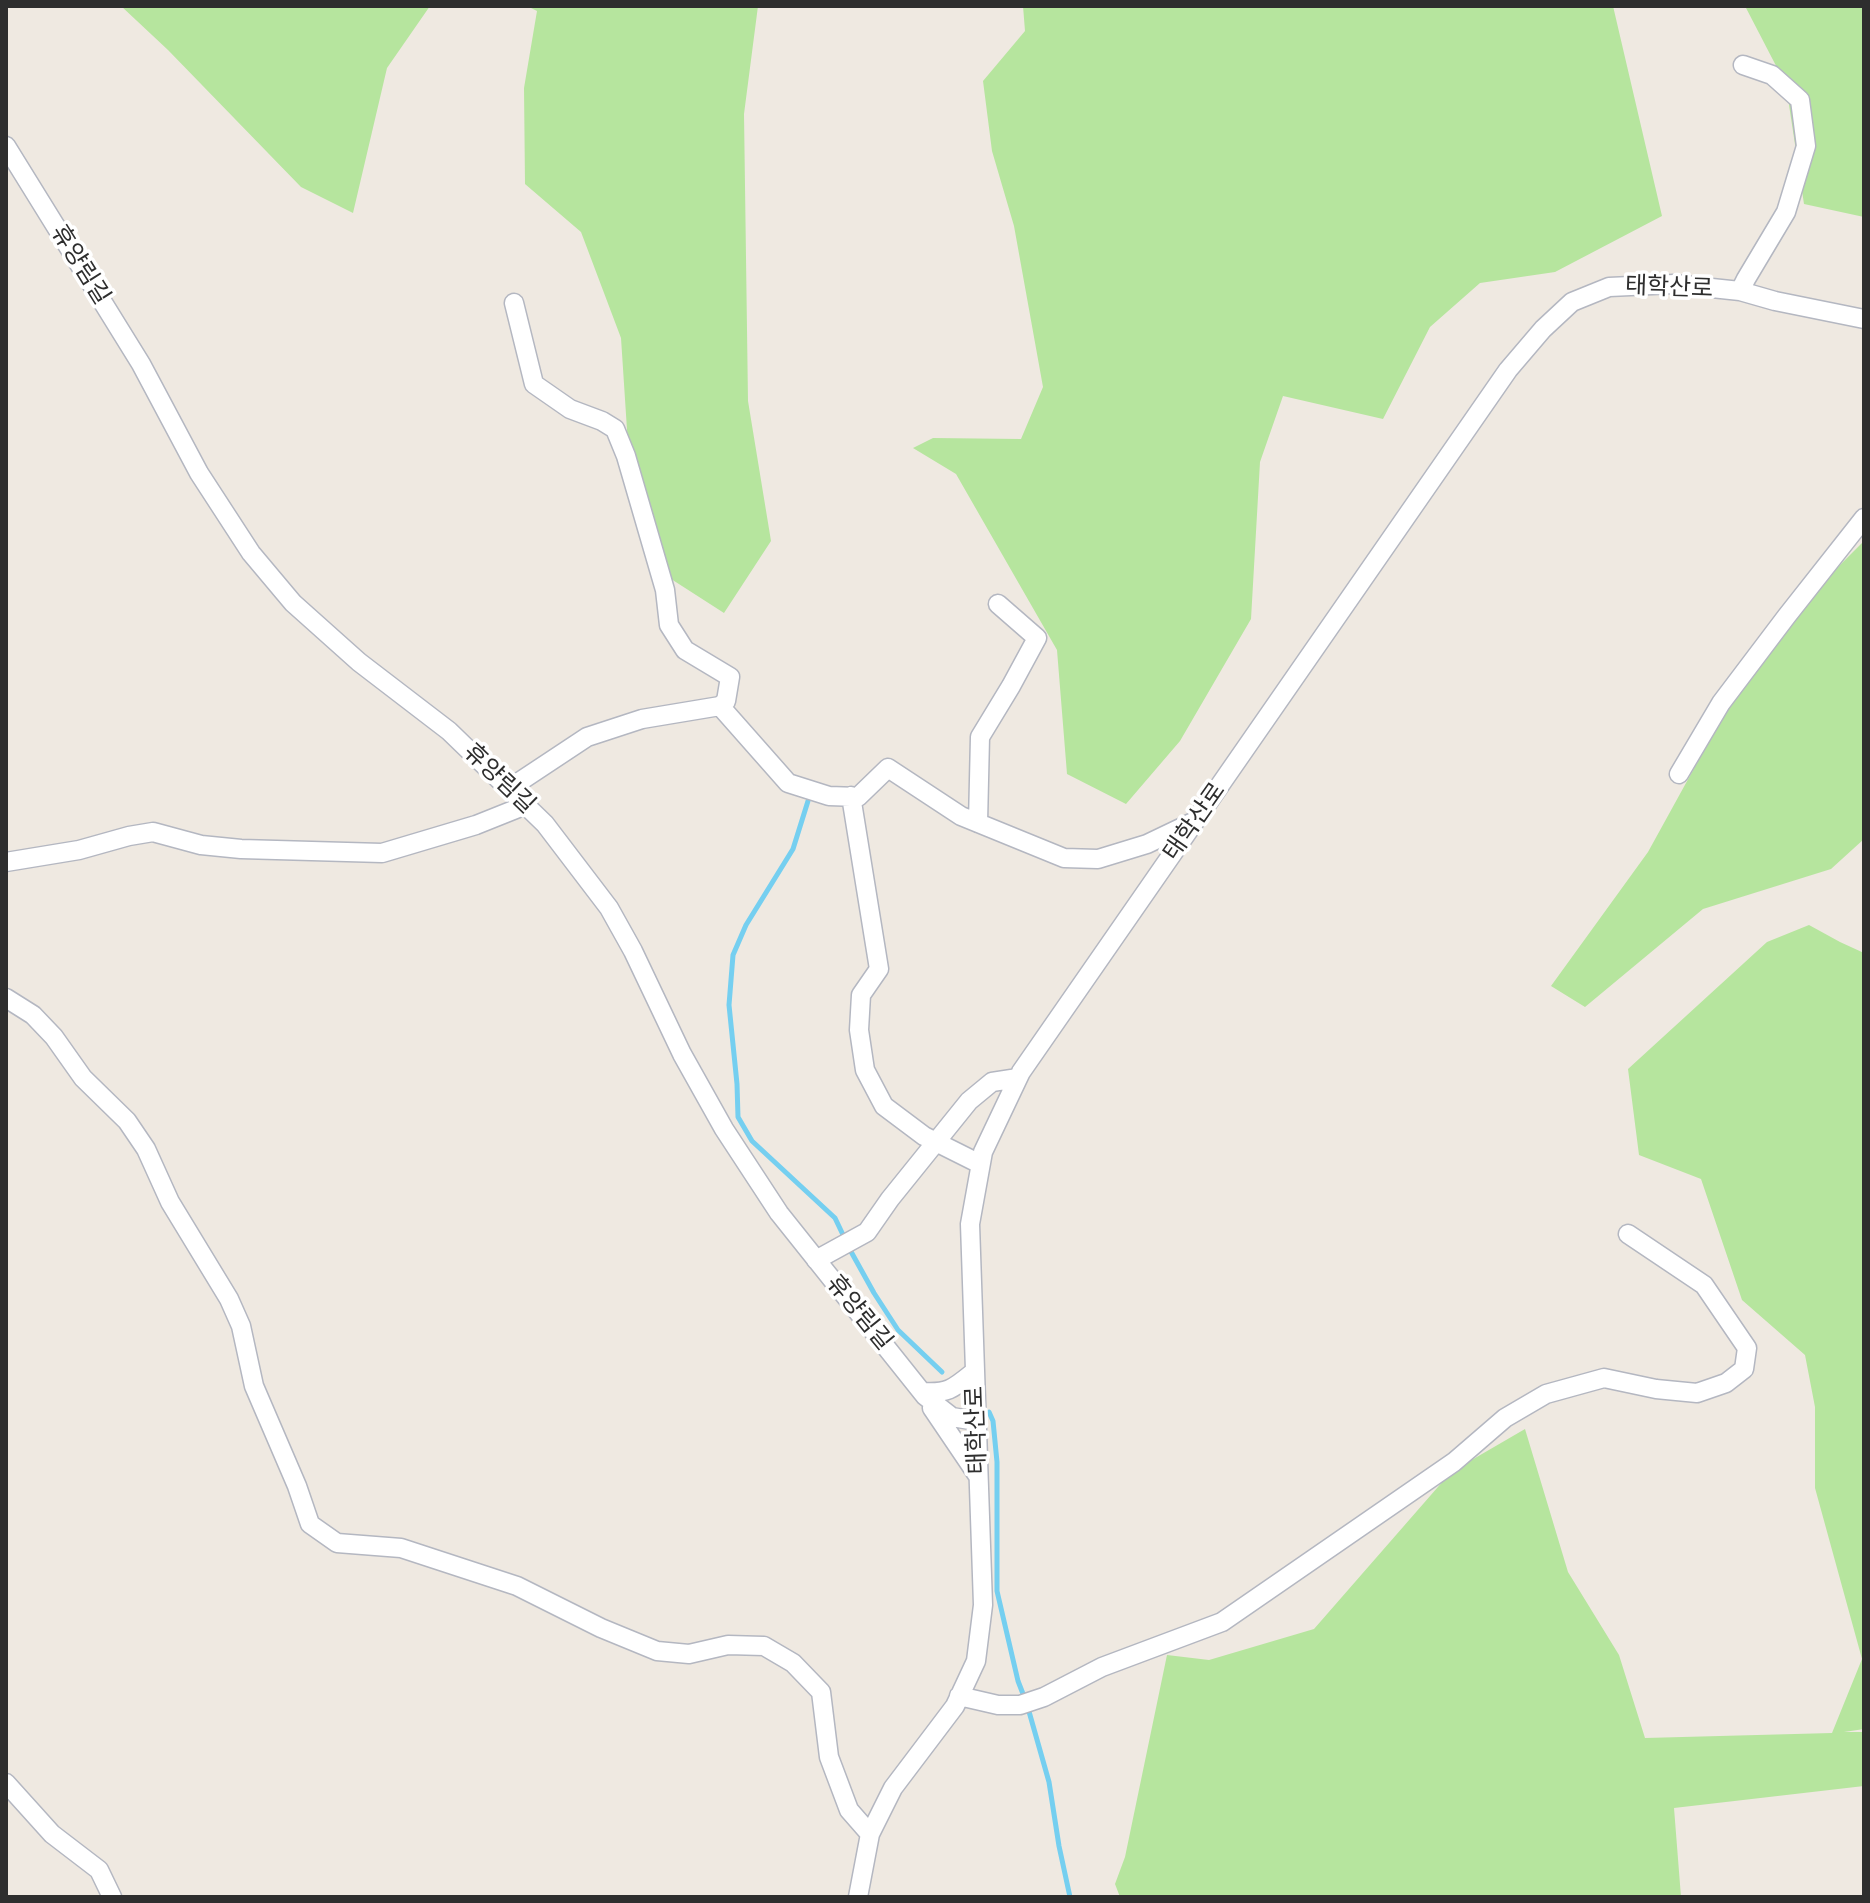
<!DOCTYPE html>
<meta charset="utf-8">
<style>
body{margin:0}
#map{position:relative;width:1870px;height:1903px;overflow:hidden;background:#efe9e1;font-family:Helvetica,sans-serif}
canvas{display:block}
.frame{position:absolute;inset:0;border:8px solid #2e2e2e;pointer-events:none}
</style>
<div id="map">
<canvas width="1870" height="1903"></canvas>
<div class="frame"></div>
</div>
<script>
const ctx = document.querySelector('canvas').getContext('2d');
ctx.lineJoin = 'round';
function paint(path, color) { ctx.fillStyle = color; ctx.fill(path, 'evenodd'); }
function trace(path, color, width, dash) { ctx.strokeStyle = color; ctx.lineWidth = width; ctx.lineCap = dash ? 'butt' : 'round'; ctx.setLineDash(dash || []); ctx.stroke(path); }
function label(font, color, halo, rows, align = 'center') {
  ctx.font = font + ' Helvetica,"Noto Sans KR",sans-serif'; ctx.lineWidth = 7; ctx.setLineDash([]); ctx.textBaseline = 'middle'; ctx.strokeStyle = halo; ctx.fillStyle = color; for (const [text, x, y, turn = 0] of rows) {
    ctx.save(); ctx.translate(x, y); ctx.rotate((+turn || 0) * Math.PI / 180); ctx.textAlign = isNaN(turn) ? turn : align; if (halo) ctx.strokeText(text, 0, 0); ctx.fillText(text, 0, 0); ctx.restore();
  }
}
paint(new Path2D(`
 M 121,6 L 430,6 L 387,68 L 353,213 L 301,187 L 168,50 Z
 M 527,6 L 758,6 L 744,114 L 748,401 L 771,541 L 724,613 L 668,577 L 628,445 L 621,338 L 581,232 L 525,184 L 524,88 L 537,11 Z
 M 1023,6 L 1613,6 L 1662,216 L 1555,272 L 1480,283 L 1430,327 L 1383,419 L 1283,396 L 1260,462 L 1251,619 L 1180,741 L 1126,804 L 1067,774 L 1057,650 L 956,474 L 913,448 L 933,438 L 1021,439 L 1043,387 L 1014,226 L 992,151 L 983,81 L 1025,31 Z
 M 1745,6 L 1864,6 L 1864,217 L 1804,204 L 1786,85 Z
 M 1864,541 L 1864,839 L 1831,869 L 1703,909 L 1585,1007 L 1551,986 L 1648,852 L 1724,714 L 1825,580 Z
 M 1809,925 L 1840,942 L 1864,953 L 1864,1729 L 1844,1732 L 1864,1732 L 1864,1786 L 1674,1808 L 1681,1897 L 1120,1897 L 1115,1884 L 1125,1857 L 1167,1655 L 1209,1660 L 1314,1629 L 1451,1472 L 1525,1429 L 1568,1572 L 1619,1655 L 1645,1738 L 1832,1733 L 1862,1659 L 1815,1488 L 1815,1407 L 1805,1355 L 1742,1300 L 1701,1179 L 1639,1155 L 1628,1069 L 1767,942 Z`), '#b6e59e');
trace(new Path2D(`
 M 808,801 L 793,849 L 746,925 L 733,955 L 729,1005 L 737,1084 L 738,1117 L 752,1141 L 835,1218 L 845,1239
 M 849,1248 L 874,1293 L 898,1330 L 942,1372
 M 989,1412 L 993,1421 L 997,1462 L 997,1591 L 1018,1681 L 1025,1699
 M 1028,1708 L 1049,1782 L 1059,1846 L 1070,1897`), '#75cff0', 5);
const minor = new Path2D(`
 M 6,146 L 141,364 L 199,473 L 251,553 L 293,603 L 359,662 L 449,731 L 545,824 L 609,908 L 633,951 L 682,1054 L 724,1129 L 779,1213 L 925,1396 L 952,1417 L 976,1421
 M 1740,291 L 1746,279 L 1786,212 L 1806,146 L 1800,100 L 1772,75 L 1743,65
 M 514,303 L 534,384 L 570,409 L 602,421 L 615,429 L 626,456 L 665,590 L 669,625 L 685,650 L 730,677 L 726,701 L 720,706
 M 1679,774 L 1721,703 L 1786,617 L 1864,518
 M 510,788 L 587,737 L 642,719 L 720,706 L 788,783 L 829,796 L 858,797 L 888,768 L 961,816 L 1064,858 L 1098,859 L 1147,844 L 1193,822
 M 851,796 L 879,969 L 861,995 L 859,1030 L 865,1070 L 884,1106 L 924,1136 L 980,1164
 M 978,823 L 980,737 L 1011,686 L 1037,638 L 998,604
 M 6,862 L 79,850 L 129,836 L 153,832 L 201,845 L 241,849 L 382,853 L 476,825 L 526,805
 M 6,998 L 33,1015 L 54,1037 L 83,1078 L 127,1121 L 146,1149 L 170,1202 L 229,1299 L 241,1326 L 254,1386 L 297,1486 L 310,1524 L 337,1543 L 401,1548 L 517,1586 L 601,1628 L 657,1651 L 689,1654 L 728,1645 L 764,1646 L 793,1663 L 821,1692 L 829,1757 L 849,1810 L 870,1834
 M 816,1260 L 867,1232 L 890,1199 L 969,1101 L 992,1082 L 1018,1078
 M 922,1392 C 949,1394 954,1388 975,1371
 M 932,1408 L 978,1476
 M 959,1696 L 998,1705 L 1020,1705 L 1044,1697 L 1102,1667 L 1222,1622 L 1454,1462 L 1505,1418 L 1546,1394 L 1604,1378 L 1656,1389 L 1697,1393 L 1726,1383 L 1744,1369 L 1747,1348 L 1704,1285 L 1628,1234
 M 6,1783 L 52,1834 L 99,1870 L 112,1897
 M 858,1897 L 870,1834 L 893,1788 L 955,1706 L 976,1661 L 983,1605 L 970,1224 L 983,1152 L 1021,1072 L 1508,370 L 1543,329 L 1572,302 L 1609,287 L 1674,284 L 1740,291 L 1775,301 L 1864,319`);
trace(minor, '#b4b7c1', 21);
trace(minor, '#fff', 18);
label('24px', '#2e2e2e', '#fff', [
 ["휴양림길",80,265,58],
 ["태학산로",1669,288,2],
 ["휴양림길",499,779,44],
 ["태학산로",1195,822,-55],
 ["휴양림길",859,1313,51],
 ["태학산로",977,1430,-92]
]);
</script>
